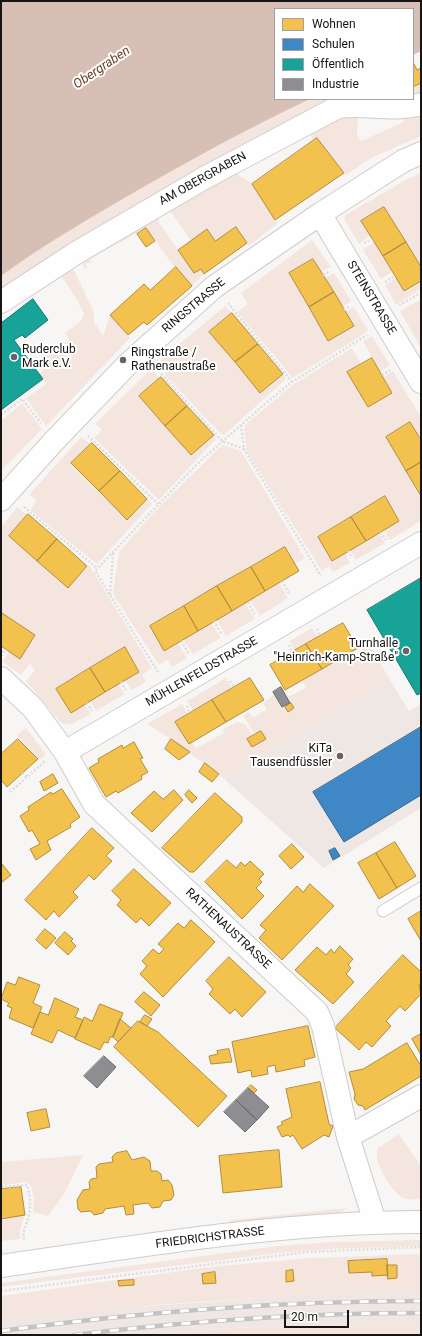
<!DOCTYPE html>
<meta charset="utf-8">
<style>
body{margin:0}
#map{position:relative;width:422px;height:1336px;overflow:hidden;background:#f8f6f5;font-family:Roboto,sans-serif}
canvas{display:block}
.frame{position:absolute;inset:0;border:2px solid #161514;pointer-events:none}
.legend{position:absolute;left:274px;top:8px;width:140px;height:92px;box-sizing:border-box;background:#fff;border:1px solid #a2a1a1;margin:0;padding:5px 7px;list-style:none;font-size:12px;color:#161514}
.legend li{display:flex;align-items:center;gap:8px;height:20px}
.legend b{width:20px;border:1px solid #a2a1a1}
.scale{position:absolute;left:284px;top:1310px;width:65px;height:18px;box-sizing:border-box;border:2px solid #161514;border-top:0;padding-left:5px;font-size:12px;line-height:14px;white-space:nowrap;color:#161514;-webkit-text-stroke:3px #fff;paint-order:stroke}
</style>
<div id="map">
<canvas width="422" height="1336"></canvas>
<div class="frame"></div>
<ul class="legend">
<li><b style="height:11px;background:#f2c14e"></b>Wohnen</li>
<li><b style="height:11px;background:#3f88c5"></b>Schulen</li>
<li><b style="height:11px;background:#17a398"></b>Öffentlich</li>
<li><b style="height:11px;background:#8d8d92"></b>Industrie</li>
</ul>
<div class="scale">20 m</div>
</div>
<script>
const ctx = document.querySelector('canvas').getContext('2d');
ctx.lineJoin = 'round';
function paint(path, color) { ctx.fillStyle = color; ctx.fill(path, 'evenodd'); }
function trace(path, color, width, dash) { ctx.strokeStyle = color; ctx.lineWidth = width; ctx.lineCap = dash ? 'butt' : 'round'; ctx.setLineDash(dash || []); ctx.stroke(path); }
function label(font, color, halo, rows, align = 'center') {
  ctx.font = font + ' Roboto,sans-serif'; ctx.lineWidth = 4; ctx.setLineDash([]); ctx.textBaseline = 'middle'; ctx.strokeStyle = halo; ctx.fillStyle = color; for (const [text, x, y, turn = 0] of rows) {
    ctx.save(); ctx.translate(x, y); ctx.rotate((+turn || 0) * Math.PI / 180); ctx.textAlign = isNaN(turn) ? turn : align; if (halo) ctx.strokeText(text, 0, 0); ctx.fillText(text, 0, 0); ctx.restore();
  }
}
paint(new Path2D(`
 M 390,680 L 409,711 L 421,704 L 421,808 L 324,868 L 223,778 Z
 M 421,1291 L 421,1321 L 232,1328 L 144,1335 L 1,1335 L 1,1322 L 72,1312 L 298,1295 Z`), '#efe7e4');
paint(new Path2D(`
 M 421,83 L 421,97 L 413,99 L 413,87 Z
 M 310,99 L 347,99 L 1,294 L 1,276 C 39,248 80,224 121,200 C 183,164 246,129 310,99 Z
 M 421,109 L 421,136 L 371,158 L 346,175 L 317,139 L 314,141 L 307,130 L 338,113 L 358,112 L 357,134 L 361,141 L 404,122 L 402,116 Z
 M 230,169 L 252,184 L 278,223 L 249,246 L 235,227 L 215,241 L 207,230 L 191,241 L 169,209 Z
 M 421,173 L 421,267 L 384,207 L 361,221 L 370,235 L 359,244 L 344,219 L 345,215 L 409,178 Z
 M 150,215 L 159,219 L 159,223 L 194,272 L 201,269 L 204,274 L 192,286 L 176,267 L 175,268 L 146,228 L 90,259 L 91,262 L 86,264 L 87,268 L 84,269 L 82,261 Z
 M 312,240 L 331,267 L 321,272 L 313,259 L 289,273 L 328,341 L 353,326 L 345,312 L 354,307 L 368,330 L 367,332 L 293,378 L 237,312 L 248,304 L 241,293 Z
 M 374,242 L 392,272 L 381,279 L 363,250 Z
 M 72,266 L 94,312 L 94,322 L 103,336 L 110,315 L 130,338 L 46,426 L 26,398 L 46,384 L 39,374 L 44,370 L 40,362 L 44,356 L 69,340 L 65,333 L 81,321 L 84,314 L 76,298 L 62,277 L 37,293 L 32,288 Z
 M 334,273 L 351,301 L 342,307 L 325,278 Z
 M 396,278 L 404,291 L 421,281 L 421,289 L 396,305 L 385,285 Z
 M 421,299 L 421,314 L 419,316 L 421,319 L 421,343 L 419,345 L 400,311 Z
 M 225,306 L 232,313 L 210,333 L 260,393 L 283,374 L 286,379 L 224,435 L 220,433 L 164,374 L 173,366 L 168,361 L 160,369 L 157,365 L 165,356 Z
 M 372,336 L 390,365 L 380,372 L 363,341 Z
 M 352,348 L 361,364 L 347,372 L 368,407 L 392,393 L 383,377 L 393,371 L 421,417 L 421,435 L 419,437 L 410,423 L 386,437 L 421,496 L 421,521 L 390,540 L 383,530 L 399,521 L 385,496 L 318,536 L 332,561 L 345,553 L 350,563 L 333,572 L 329,566 L 322,571 L 247,452 L 244,429 L 246,424 L 294,384 Z
 M 151,369 L 159,378 L 139,397 L 191,455 L 214,435 L 216,439 L 159,500 L 94,438 L 102,430 L 95,424 Z
 M 22,403 L 42,429 L 1,471 L 1,421 Z
 M 81,437 L 91,444 L 71,464 L 126,519 L 147,499 L 152,504 L 97,564 L 30,510 L 37,500 L 29,495 Z
 M 223,445 L 241,451 L 305,558 L 295,564 L 285,547 L 150,626 L 164,651 L 178,643 L 187,658 L 172,667 L 167,660 L 159,665 L 114,596 L 113,592 L 119,552 L 123,547 L 158,508 L 220,447 Z
 M 17,507 L 27,515 L 9,536 L 67,588 L 89,565 L 152,668 L 142,675 L 146,682 L 132,690 L 124,680 L 139,671 L 124,647 L 56,689 L 71,712 L 84,704 L 91,714 L 70,725 L 61,723 L 26,681 L 35,670 L 30,664 L 21,675 L 3,662 L 9,651 L 20,658 L 35,635 L 1,612 L 1,527 Z
 M 379,533 L 385,543 L 356,560 L 350,550 Z
 M 279,583 L 288,598 L 260,616 L 250,600 Z
 M 245,603 L 255,619 L 226,636 L 217,620 Z
 M 211,623 L 221,638 L 193,654 L 183,639 Z
 M 312,628 L 318,637 L 295,651 L 290,641 Z
 M 369,643 L 390,680 L 223,778 L 171,739 L 147,724 L 182,704 L 188,714 L 175,722 L 189,744 L 192,742 L 196,748 L 224,733 L 223,729 L 237,722 L 245,724 L 253,736 L 248,739 L 252,747 L 265,739 L 261,731 L 255,734 L 243,716 L 249,712 L 253,717 L 267,710 L 263,703 L 275,694 L 282,707 L 285,707 L 287,712 L 293,709 L 287,697 L 306,688 L 302,681 L 343,657 L 348,663 L 364,654 L 361,649 L 358,648 Z
 M 226,678 L 232,689 L 193,711 L 187,701 Z
 M 118,684 L 125,694 L 96,711 L 90,701 Z
 M 26,728 L 46,754 L 40,760 L 17,735 Z
 M 399,1134 L 421,1166 L 421,1199 C 416,1199 409,1200 405,1199 C 392,1193 372,1162 378,1148 Z
 M 83,1155 L 64,1194 L 48,1216 L 33,1212 L 34,1199 L 31,1185 L 24,1182 L 1,1186 L 1,1162 Z
 M 347,1208 L 338,1215 L 229,1224 L 231,1220 Z
 M 25,1215 L 20,1231 L 20,1239 L 1,1241 L 1,1219 Z
 M 421,1240 L 421,1246 L 330,1249 L 279,1253 L 1,1287 L 1,1283 L 277,1246 L 330,1242 Z
 M 421,1254 L 421,1291 C 281,1295 140,1303 1,1322 L 1,1296 L 210,1267 L 309,1258 Z
 M 421,1321 L 421,1335 L 144,1335 L 232,1328 Z`), '#f4e6df');
paint(new Path2D(`
 M 1,1 L 421,1 L 421,51 L 413,55 L 413,9 L 275,9 L 275,99 L 310,99 C 246,129 183,164 121,200 C 80,224 39,248 1,276 Z`), '#d7bfb5');
const homes = new Path2D(`
 M 413,62 L 417,70 L 421,68 L 421,83 L 413,87 Z
 M 317,138 L 344,173 L 275,220 L 252,184 Z
 M 384,207 L 406,242 L 383,256 L 361,221 Z
 M 236,227 L 247,243 L 204,274 L 201,269 L 194,273 L 178,250 L 207,229 L 215,241 Z
 M 146,228 L 155,241 L 146,247 L 137,234 Z
 M 406,242 L 421,267 L 421,281 L 404,291 L 383,256 Z
 M 313,259 L 334,292 L 309,307 L 289,273 Z
 M 176,267 L 192,286 L 147,325 L 144,322 L 128,335 L 110,315 L 144,284 L 150,290 Z
 M 334,292 L 354,326 L 328,341 L 309,307 Z
 M 232,313 L 258,344 L 235,362 L 209,332 Z
 M 258,344 L 283,374 L 260,393 L 235,362 Z
 M 372,358 L 392,393 L 368,407 L 347,372 Z
 M 161,377 L 187,406 L 165,426 L 139,396 Z
 M 187,406 L 214,435 L 191,455 L 165,426 Z
 M 410,422 L 421,440 L 421,462 L 406,471 L 386,437 Z
 M 92,443 L 120,471 L 99,491 L 71,463 Z
 M 421,462 L 421,496 L 406,471 Z
 M 120,471 L 147,499 L 127,520 L 99,491 Z
 M 385,496 L 399,521 L 366,541 L 351,517 Z
 M 28,514 L 57,539 L 37,561 L 9,536 Z
 M 351,517 L 366,541 L 332,561 L 318,537 Z
 M 57,539 L 87,566 L 68,588 L 37,561 Z
 M 285,547 L 299,571 L 265,591 L 251,567 Z
 M 251,567 L 265,591 L 232,611 L 217,586 Z
 M 217,586 L 232,611 L 198,631 L 184,606 Z
 M 184,606 L 198,631 L 164,651 L 150,626 Z
 M 2,613 L 35,635 L 20,659 L 1,646 Z
 M 343,623 L 358,648 L 322,669 L 306,644 Z
 M 306,644 L 322,669 L 285,690 L 270,665 Z
 M 125,647 L 139,672 L 105,692 L 90,668 Z
 M 90,668 L 105,692 L 71,713 L 56,689 Z
 M 250,678 L 264,700 L 226,722 L 212,700 Z
 M 212,700 L 226,722 L 189,744 L 175,722 Z
 M 291,703 L 294,708 L 288,712 L 285,707 Z
 M 261,731 L 266,739 L 252,747 L 247,739 Z
 M 18,739 L 38,759 L 7,787 L 1,780 L 1,754 Z
 M 171,739 L 190,752 L 179,760 L 165,749 Z
 M 134,742 L 143,758 L 140,759 L 148,772 L 141,776 L 142,779 L 118,793 L 116,791 L 106,797 L 89,768 L 99,762 L 98,759 L 122,745 L 123,748 Z
 M 205,763 L 219,774 L 212,782 L 199,772 Z
 M 53,774 L 58,783 L 44,791 L 40,782 Z
 M 62,789 L 80,817 L 70,824 L 71,827 L 47,841 L 51,850 L 36,860 L 30,849 L 40,844 L 32,830 L 29,832 L 20,816 L 29,810 L 28,807 L 51,792 L 52,794 Z
 M 174,790 L 183,800 L 152,832 L 131,813 L 154,791 L 163,799 Z
 M 189,790 L 197,798 L 192,803 L 185,795 Z
 M 215,793 L 242,817 L 242,822 L 194,872 L 190,872 L 162,848 Z
 M 92,828 L 114,848 L 106,856 L 112,861 L 94,880 L 89,875 L 73,892 L 78,897 L 59,917 L 54,911 L 46,920 L 25,900 Z
 M 395,842 L 416,876 L 397,888 L 376,853 Z
 M 292,844 L 304,857 L 291,869 L 279,856 Z
 M 376,853 L 397,888 L 379,899 L 358,863 Z
 M 227,860 L 236,868 L 241,862 L 245,866 L 250,861 L 264,874 L 259,879 L 262,882 L 256,888 L 264,896 L 242,919 L 205,882 Z
 M 2,864 L 11,875 L 1,883 L 1,865 Z
 M 134,869 L 171,903 L 149,926 L 141,918 L 136,923 L 117,905 L 121,900 L 112,891 Z
 M 310,884 L 334,906 L 282,960 L 259,938 L 266,930 L 260,925 L 297,886 L 303,892 Z
 M 421,911 L 421,941 L 408,919 Z
 M 191,920 L 215,942 L 163,997 L 140,974 L 147,966 L 142,961 L 153,949 L 159,954 L 164,949 L 158,944 L 178,923 L 184,928 Z
 M 45,929 L 56,938 L 46,949 L 36,940 Z
 M 65,932 L 73,939 L 71,941 L 76,946 L 68,955 L 55,943 Z
 M 340,946 L 353,959 L 348,965 L 351,968 L 346,974 L 354,982 L 333,1004 L 295,970 L 317,947 L 326,955 L 331,949 L 334,953 Z
 M 403,955 L 421,972 L 421,983 L 419,985 L 421,994 L 405,1011 L 400,1006 L 386,1021 L 391,1026 L 372,1047 L 366,1042 L 359,1050 L 335,1028 Z
 M 229,957 L 266,992 L 242,1017 L 235,1009 L 230,1014 L 209,994 L 213,989 L 206,981 Z
 M 19,977 L 40,985 L 33,1003 L 42,1007 L 33,1028 L 9,1018 L 12,1008 L 7,1006 L 9,1003 L 1,999 L 7,982 L 15,985 Z
 M 144,992 L 160,1005 L 151,1016 L 135,1002 Z
 M 55,998 L 79,1009 L 75,1017 L 83,1020 L 75,1038 L 58,1030 L 52,1043 L 31,1034 L 40,1012 L 48,1015 Z
 M 100,1004 L 123,1013 L 113,1037 L 110,1037 L 108,1043 L 104,1042 L 100,1050 L 75,1039 L 84,1017 L 92,1021 Z
 M 145,1015 L 152,1019 L 147,1026 L 140,1022 Z
 M 120,1019 L 131,1028 L 118,1042 L 113,1037 Z
 M 138,1021 L 158,1032 L 227,1096 L 198,1127 L 114,1047 Z
 M 308,1026 L 315,1057 L 304,1060 L 305,1066 L 276,1072 L 275,1065 L 267,1067 L 268,1074 L 252,1077 L 251,1070 L 238,1073 L 232,1042 Z
 M 421,1034 L 421,1055 L 412,1039 Z
 M 407,1043 L 421,1066 L 421,1076 L 365,1110 L 363,1106 L 358,1105 L 354,1099 L 355,1094 L 349,1072 L 363,1069 Z
 M 229,1049 L 232,1062 L 211,1064 L 209,1056 L 218,1054 L 217,1051 Z
 M 320,1082 L 329,1124 L 333,1126 L 329,1137 L 324,1135 L 302,1149 L 293,1135 L 290,1137 L 288,1135 L 282,1137 L 277,1127 L 283,1124 L 281,1122 L 292,1117 L 286,1089 Z
 M 251,1085 L 257,1090 L 254,1093 L 248,1088 Z
 M 46,1109 L 50,1127 L 31,1131 L 27,1113 Z
 M 279,1150 L 282,1187 L 223,1193 L 219,1156 Z
 M 127,1151 L 132,1160 L 144,1157 L 150,1161 L 151,1171 L 157,1171 L 161,1174 L 162,1181 L 168,1180 L 172,1185 L 174,1195 L 171,1200 L 163,1201 L 160,1207 L 152,1208 L 148,1203 L 133,1205 L 134,1214 L 126,1215 L 124,1206 L 105,1209 L 103,1213 L 94,1215 L 91,1211 L 81,1212 L 78,1209 L 77,1200 L 83,1190 L 90,1189 L 89,1182 L 91,1179 L 97,1178 L 96,1167 L 99,1164 L 113,1162 L 112,1157 L 116,1153 Z
 M 21,1187 L 25,1215 L 1,1219 L 1,1189 Z
 M 387,1259 L 388,1275 L 372,1276 L 372,1272 L 349,1273 L 348,1261 Z
 M 387,1265 L 397,1265 L 397,1278 L 388,1279 Z
 M 293,1270 L 294,1281 L 286,1282 L 286,1271 Z
 M 215,1272 L 216,1283 L 203,1284 L 202,1274 Z
 M 134,1280 L 134,1285 L 119,1286 L 118,1281 Z`);
paint(homes, '#f2c14e');
trace(homes, '#b08d3d', 1);
const schools = new Path2D(`
 M 421,727 L 421,795 L 344,842 L 313,792 Z
 M 335,848 L 340,856 L 333,860 L 329,851 Z`);
paint(schools, '#3f88c5');
trace(schools, '#336690', 1);
const public = new Path2D(`
 M 33,299 L 48,320 L 25,338 L 22,335 L 14,340 L 43,379 L 1,410 L 1,320 L 2,322 Z
 M 421,578 L 421,693 L 417,695 L 367,610 Z`);
paint(public, '#17a398');
trace(public, '#177870', 1);
const industry = new Path2D(`
 M 281,687 L 290,703 L 282,707 L 273,692 Z
 M 104,1056 L 116,1067 L 97,1088 L 84,1076 Z
 M 248,1088 L 269,1107 L 257,1120 L 236,1100 Z
 M 236,1100 L 257,1120 L 245,1132 L 224,1112 Z`);
paint(industry, '#8d8d92');
trace(industry, '#69696c', 1);
const lane = new Path2D(`
 M 383,911 L 421,888`);
const street = new Path2D(`
 M 320,214 L 421,382
 M 1,302 L 76,253 L 206,177 L 338,107 C 366,103 394,112 421,104
 M 1,500 L 54,441 L 127,365 L 214,287 L 320,214 L 403,161 L 421,153
 M 1,678 L 33,708 L 65,752 L 94,804 L 317,1012 L 323,1026 L 348,1137 L 375,1222
 M 65,752 L 421,543
 M 348,1137 L 421,1096`);
const secondary = new Path2D(`
 M 1,1266 C 140,1246 280,1222 421,1222`);
trace(lane, '#cecdcc', 13);
trace(street, '#cecdcc', 24);
trace(secondary, '#cecdcc', 24);
trace(new Path2D(`
 M 364,243 L 372,239
 M 323,275 L 330,271
 M 385,282 L 395,276
 M 228,303 L 292,382
 M 399,305 L 421,293
 M 344,310 L 350,306
 M 156,368 L 222,441 L 244,449
 M 382,375 L 390,370
 M 1,415 L 22,399 L 41,423
 M 241,425 L 244,449 L 321,576
 M 88,436 L 158,504
 M 420,438 L 421,437
 M 24,507 L 97,568
 M 381,532 L 386,540
 M 348,551 L 352,558
 M 282,581 L 290,595
 M 110,595 L 113,552
 M 248,602 L 255,615
 M 214,621 L 222,635
 M 317,629 L 320,636
 M 181,641 L 189,654
 M 289,645 L 292,652
 M 1,656 L 5,649
 M 158,672 L 95,571 L 198,463 L 266,403 L 292,382 L 367,335
 M 230,681 L 234,687
 M 121,682 L 126,690
 M 87,703 L 92,711
 M 187,706 L 190,713
 M 22,773 L 27,777
 M 10,792 L 45,761
 M 1,1187 L 27,1185 C 30,1195 31,1205 29,1215 C 27,1227 22,1226 24,1240
 M 1,1291 L 306,1252 L 421,1247`), '#dedddd', 2.5, [2, 2]);
trace(lane, '#fefefe', 11);
trace(street, '#fefefe', 22);
trace(secondary, '#fefefe', 22);
const rail = new Path2D(`
 M 1,1331 C 140,1312 280,1301 421,1301
 M 74,1335 C 189,1321 305,1313 421,1313`);
trace(rail, '#c4c3c3', 4.5);
trace(rail, '#fff', 3, [9]);
for (const [x, y, r, color] of [
 [14,357,4,"#656463"],
 [123,360,4,"#656463"],
 [406,651,4,"#656463"],
 [340,756,4,"#656463"]
]) { const dot = new Path2D(); dot.arc(x, y, r, 0, 2 * Math.PI); ctx.fillStyle = color; ctx.fill(dot); trace(dot, '#fff', 1.5); }
label('12px', '#161514', '#fff', [
 ["AM OBERGRABEN",203,179,-29],
 ["STEINSTRASSE",371,298,59],
 ["RINGSTRASSE",194,306,-40],
 ["MÜHLENFELDSTRASSE",202,672,-30],
 ["RATHENAUSTRASSE",228,929,43],
 ["FRIEDRICHSTRASSE",210,1238,-7]
]);
label('12px', '#161514', '#fff', [
 ["Ruderclub",22,350],
 ["Mark e.V.",22,364],
 ["Ringstraße /",131,353],
 ["Rathenaustraße",131,367],
 ["Turnhalle",398,644,"right"],
 ["\"Heinrich-Kamp-Straße\"",398,658,"right"],
 ["KiTa",332,749,"right"],
 ["Tausendfüssler",332,763,"right"]
], 'left');
label('italic 13px', '#6e3e29', '#fff', [
 ["Obergraben",102,68,-34]
]);
</script>
